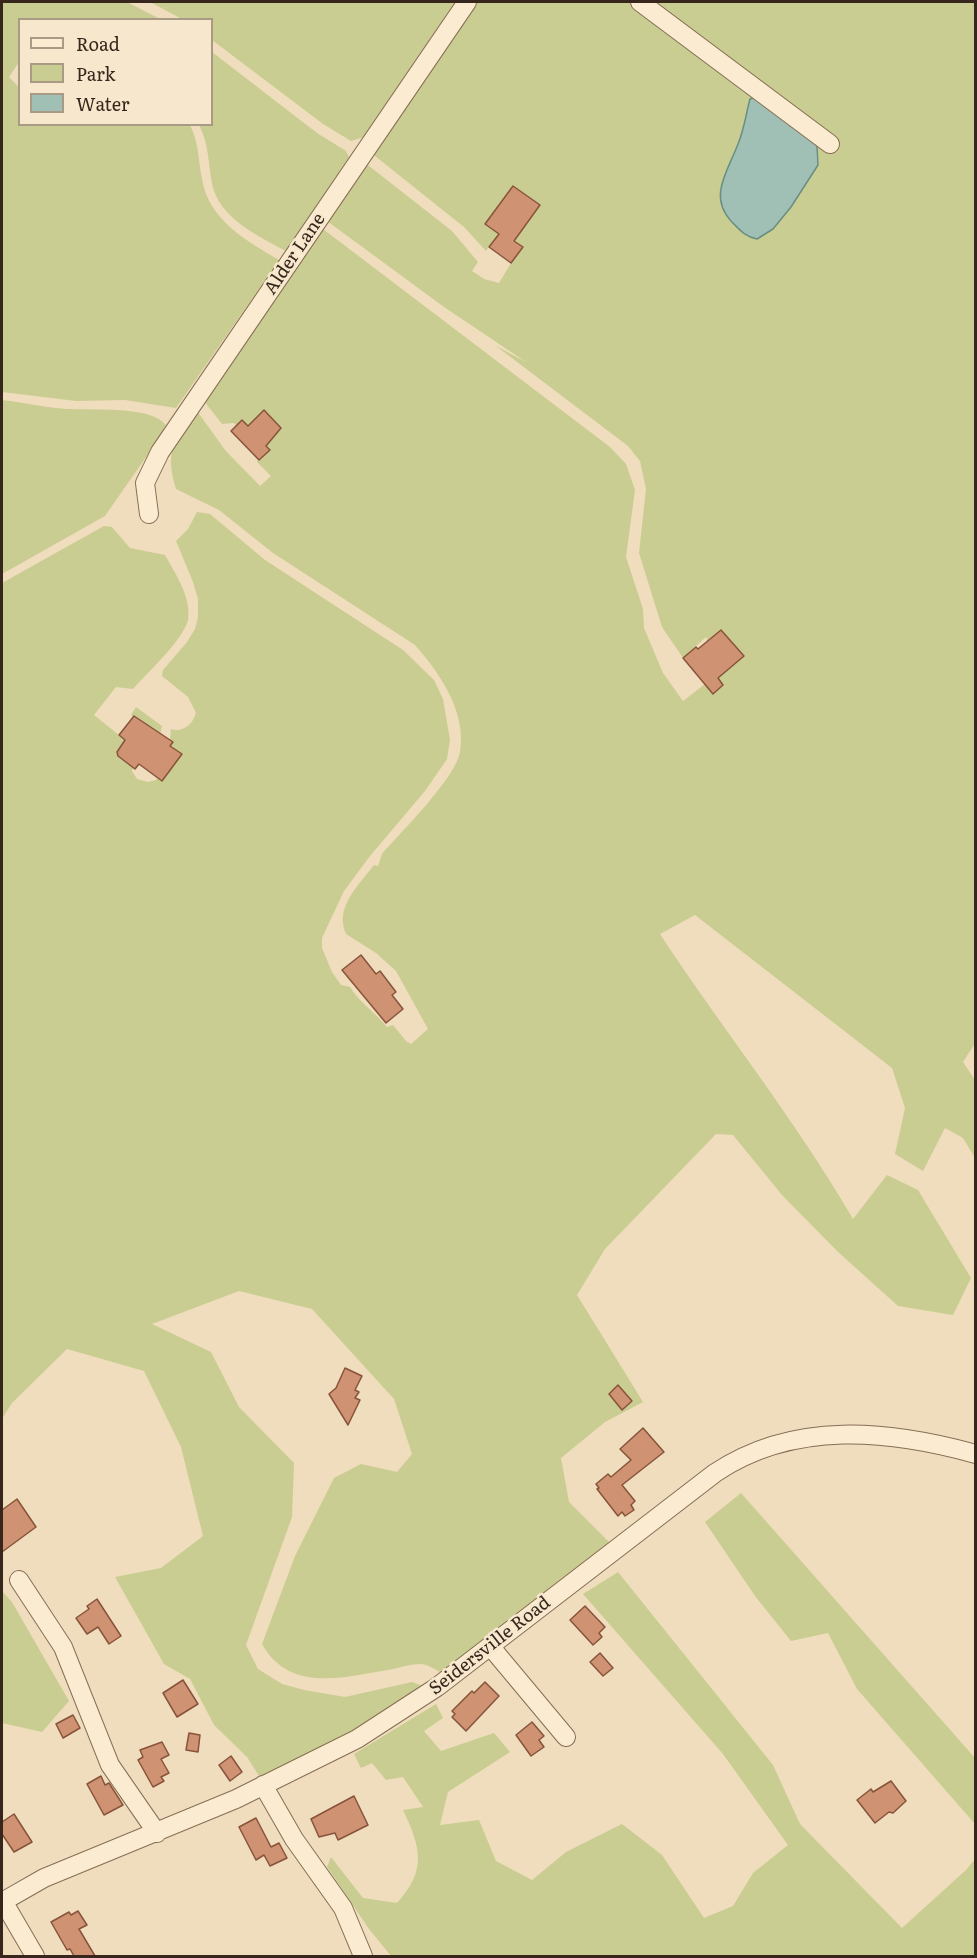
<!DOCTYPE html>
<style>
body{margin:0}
#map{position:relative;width:977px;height:1958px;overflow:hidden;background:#efddbd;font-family:Literata,serif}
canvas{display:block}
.frame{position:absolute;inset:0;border:3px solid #36261b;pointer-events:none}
.legend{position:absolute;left:18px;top:18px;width:195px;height:108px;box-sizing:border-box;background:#f6e7cd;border:2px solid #a99a86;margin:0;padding:8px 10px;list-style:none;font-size:18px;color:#36261b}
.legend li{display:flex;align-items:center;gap:12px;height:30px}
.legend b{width:30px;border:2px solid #a99a86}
</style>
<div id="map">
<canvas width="977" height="1958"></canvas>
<div class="frame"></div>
<ul class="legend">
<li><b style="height:8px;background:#faebd1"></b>Road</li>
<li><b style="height:16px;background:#cacd91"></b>Park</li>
<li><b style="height:16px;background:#a1c0b5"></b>Water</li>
</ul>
</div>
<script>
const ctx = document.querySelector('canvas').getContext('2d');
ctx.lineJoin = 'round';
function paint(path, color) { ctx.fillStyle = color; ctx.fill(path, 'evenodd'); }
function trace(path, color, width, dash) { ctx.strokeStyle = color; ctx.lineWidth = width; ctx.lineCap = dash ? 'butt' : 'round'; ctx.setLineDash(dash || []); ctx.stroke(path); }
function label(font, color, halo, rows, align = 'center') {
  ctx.font = font + ' Literata,serif'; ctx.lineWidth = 5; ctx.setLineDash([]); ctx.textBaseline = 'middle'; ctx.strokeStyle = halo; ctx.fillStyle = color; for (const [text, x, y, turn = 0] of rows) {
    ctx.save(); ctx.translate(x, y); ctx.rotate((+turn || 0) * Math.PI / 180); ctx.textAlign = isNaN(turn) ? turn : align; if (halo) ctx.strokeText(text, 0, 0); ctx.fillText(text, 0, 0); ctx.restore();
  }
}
paint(new Path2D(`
 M 2,2 L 127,2 L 160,19 L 20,20 L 19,62 L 9,77 L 19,87 L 20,124 L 190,125 C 199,143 198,159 202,179 C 209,220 245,240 279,260 L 176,408 L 125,400 L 76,401 L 2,392 Z
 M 150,2 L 456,2 L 364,137 L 351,141 L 323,124 L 212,40 L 212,20 L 182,19 Z
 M 475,2 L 631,2 L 681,36 L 826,149 L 837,150 L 835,138 L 644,2 L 975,2 L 976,1042 L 963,1062 L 975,1080 L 975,1158 L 963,1138 L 945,1128 L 923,1171 L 895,1154 L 905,1108 L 892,1068 L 695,915 L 660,934 C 723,1030 795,1119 853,1219 L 887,1175 L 918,1190 L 971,1278 L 953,1315 L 898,1306 L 837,1251 L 782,1195 L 733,1135 L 716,1134 L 605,1249 L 577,1295 L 643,1402 L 605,1422 L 561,1458 L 569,1502 L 610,1543 L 442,1673 C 436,1670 427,1664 421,1664 C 412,1664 401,1667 393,1669 C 345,1677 290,1694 262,1644 L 295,1556 L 334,1478 L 361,1464 L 397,1472 L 412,1454 L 394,1399 L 312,1309 L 239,1291 L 152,1324 L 211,1352 L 239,1407 L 294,1463 L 292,1517 L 246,1645 L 258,1669 L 282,1684 L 304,1690 L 345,1697 L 412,1682 L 423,1686 L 348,1737 L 261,1779 L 247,1757 L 214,1725 L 190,1679 L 164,1664 L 115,1577 L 161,1568 L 203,1536 L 181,1447 L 144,1371 L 67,1349 L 12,1403 L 2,1419 L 2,583 L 104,526 L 112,527 L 130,548 L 165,555 C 175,573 192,598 188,620 C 183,640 148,672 133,689 L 116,687 L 94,715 L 140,752 L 132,771 L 137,779 L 148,782 L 156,780 L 176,754 L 131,715 L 136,707 L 162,726 L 160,735 L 170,741 L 171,729 C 183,733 193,724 196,713 L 188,697 L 162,676 L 163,670 L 187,642 L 195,629 L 198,617 L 198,599 L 193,582 L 176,541 L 188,529 L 197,512 L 210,514 L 265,560 L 403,650 L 434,680 L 443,699 L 450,740 L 447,759 L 425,791 L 370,856 L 344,891 L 322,938 L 322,948 L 332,972 L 341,985 L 350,987 C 360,1003 375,1012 387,1027 L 393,1025 L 406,1041 L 411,1044 L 428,1029 L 396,971 L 376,953 L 346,934 C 334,907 359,885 374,865 L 378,866 L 382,854 C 401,832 455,779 460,752 C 467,712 439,672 415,645 L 273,553 L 219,510 L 176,489 C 164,448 175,444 197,411 L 225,450 L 260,486 L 271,476 L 257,462 L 262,452 L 234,423 L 222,424 L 204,401 L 323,229 L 610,447 L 626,464 L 635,490 L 626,557 L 643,609 L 644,628 L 663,673 L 683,701 L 705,684 L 714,694 L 723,685 L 718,678 L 744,655 L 721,630 L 708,641 L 706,637 L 683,658 L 662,627 L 639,553 L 646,489 L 640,461 L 628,446 L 496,346 L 526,362 L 444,307 L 327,221 L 364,162 L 452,231 L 478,262 L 472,271 L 484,279 L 499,283 L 511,263 L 489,247 L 486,251 L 464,227 L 370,152 Z
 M 212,52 L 317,133 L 346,151 L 349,157 L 286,251 C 258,236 219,218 212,184 C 208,163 209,144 199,125 L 212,124 Z
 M 2,400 C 20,402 38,406 56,408 C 81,412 154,403 167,427 L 105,516 L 2,574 Z
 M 741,1493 L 975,1758 L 975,1824 L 857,1689 L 828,1633 L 791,1641 L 755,1596 L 705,1522 Z
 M 618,1572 L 773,1765 L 800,1824 L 902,1928 L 966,1870 L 975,1859 L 975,1956 L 391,1956 L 369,1929 L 327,1867 L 331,1857 L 363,1898 L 397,1903 C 427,1870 421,1848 403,1810 L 423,1807 L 403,1777 L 386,1780 L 372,1763 L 361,1768 L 354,1754 L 436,1704 L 443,1718 L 424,1731 L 441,1751 L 494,1733 L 510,1752 L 448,1792 L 440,1825 L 479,1820 L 496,1861 L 532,1880 L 566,1852 L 622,1824 L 662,1855 L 704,1918 L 733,1906 L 753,1873 L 788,1845 L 723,1754 L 583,1594 Z
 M 2,1591 L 12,1602 L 69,1701 L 42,1732 L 2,1723 Z`), '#cacd91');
const water = new Path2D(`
 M 758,96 L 817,146 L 818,165 L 791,207 L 773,229 L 757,239 C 744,236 740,230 731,221 C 708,196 728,171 738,144 C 744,130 746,114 750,99 Z`);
paint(water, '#a1c0b5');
trace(water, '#698e82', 1.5);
const building = new Path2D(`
 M 513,186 L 540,205 L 514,241 L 523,247 L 511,263 L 489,247 L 499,234 L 485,224 Z
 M 264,410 L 281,428 L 266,446 L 270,450 L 259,460 L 231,431 L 242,420 L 248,426 Z
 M 721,630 L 744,656 L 718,678 L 723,685 L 713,694 L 683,658 L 696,647 L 698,649 Z
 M 134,716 L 173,742 L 170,746 L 182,754 L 162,781 L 139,764 L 135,769 L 118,756 L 117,752 L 125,740 L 119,735 Z
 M 361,955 L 376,974 L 380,971 L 396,992 L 392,995 L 403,1009 L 386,1023 L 342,970 Z
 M 345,1368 L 362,1376 L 355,1390 L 359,1392 L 355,1398 L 360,1400 L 348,1425 L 329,1394 L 336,1388 Z
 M 618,1385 L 632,1401 L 622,1410 L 609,1394 Z
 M 643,1428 L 664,1452 L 622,1485 L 635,1501 L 631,1505 L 634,1510 L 625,1516 L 622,1512 L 618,1516 L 597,1489 L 599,1488 L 596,1484 L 608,1474 L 611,1477 L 631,1460 L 620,1449 Z
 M 17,1499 L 36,1527 L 2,1552 L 2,1510 Z
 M 97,1599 L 121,1636 L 109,1644 L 98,1627 L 87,1634 L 76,1618 L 89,1609 L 87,1606 Z
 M 585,1606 L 605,1627 L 599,1633 L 602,1637 L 593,1645 L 570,1620 Z
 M 600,1653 L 613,1668 L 603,1676 L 590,1662 Z
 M 183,1680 L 198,1704 L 177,1717 L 163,1693 Z
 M 485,1682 L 499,1696 L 466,1731 L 452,1717 L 455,1714 L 452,1711 L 472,1691 L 474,1693 Z
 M 73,1715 L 80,1728 L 63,1738 L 56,1724 Z
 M 532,1722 L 544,1736 L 539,1740 L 544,1747 L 531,1756 L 516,1735 Z
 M 189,1733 L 200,1735 L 198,1752 L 186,1750 Z
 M 162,1742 L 169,1755 L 161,1759 L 169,1773 L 161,1777 L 164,1781 L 153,1787 L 138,1760 L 143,1757 L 140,1750 Z
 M 231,1756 L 242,1772 L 230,1781 L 219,1765 Z
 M 101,1776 L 105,1785 L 109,1783 L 123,1805 L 104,1815 L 87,1784 Z
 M 891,1781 L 906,1801 L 893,1813 L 889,1812 L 875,1823 L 857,1800 L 871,1789 L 873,1792 Z
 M 354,1796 L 368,1825 L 338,1840 L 335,1833 L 319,1837 L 311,1819 Z
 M 14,1814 L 32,1842 L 14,1852 L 2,1834 L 2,1822 Z
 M 256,1818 L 271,1847 L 279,1843 L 287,1858 L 270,1866 L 264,1855 L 256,1860 L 239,1827 Z
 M 78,1911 L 87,1925 L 79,1929 L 95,1956 L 74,1956 L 70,1949 L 67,1950 L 51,1922 L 69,1912 L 71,1915 Z`);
paint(building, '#cf9272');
trace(building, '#87543b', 1.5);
const minor = new Path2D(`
 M 640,2 L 830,144
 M 149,514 L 145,483 L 160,452 L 467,2
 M 19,1580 L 63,1647 L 110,1765 L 157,1833
 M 490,1646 L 566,1737
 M 263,1785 L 294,1839 L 343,1908 L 363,1956
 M 3,1901 L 35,1956
 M 2,1902 L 44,1878 L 236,1799 L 357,1739 L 437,1687 L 715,1473 C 794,1420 889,1430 976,1454`);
trace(minor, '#876d56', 20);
trace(minor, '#faebd1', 18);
label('18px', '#36261b', '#f6e7cd', [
 ["Alder Lane",295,254,-56],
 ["Seidersville Road",490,1646,-38]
]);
</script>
